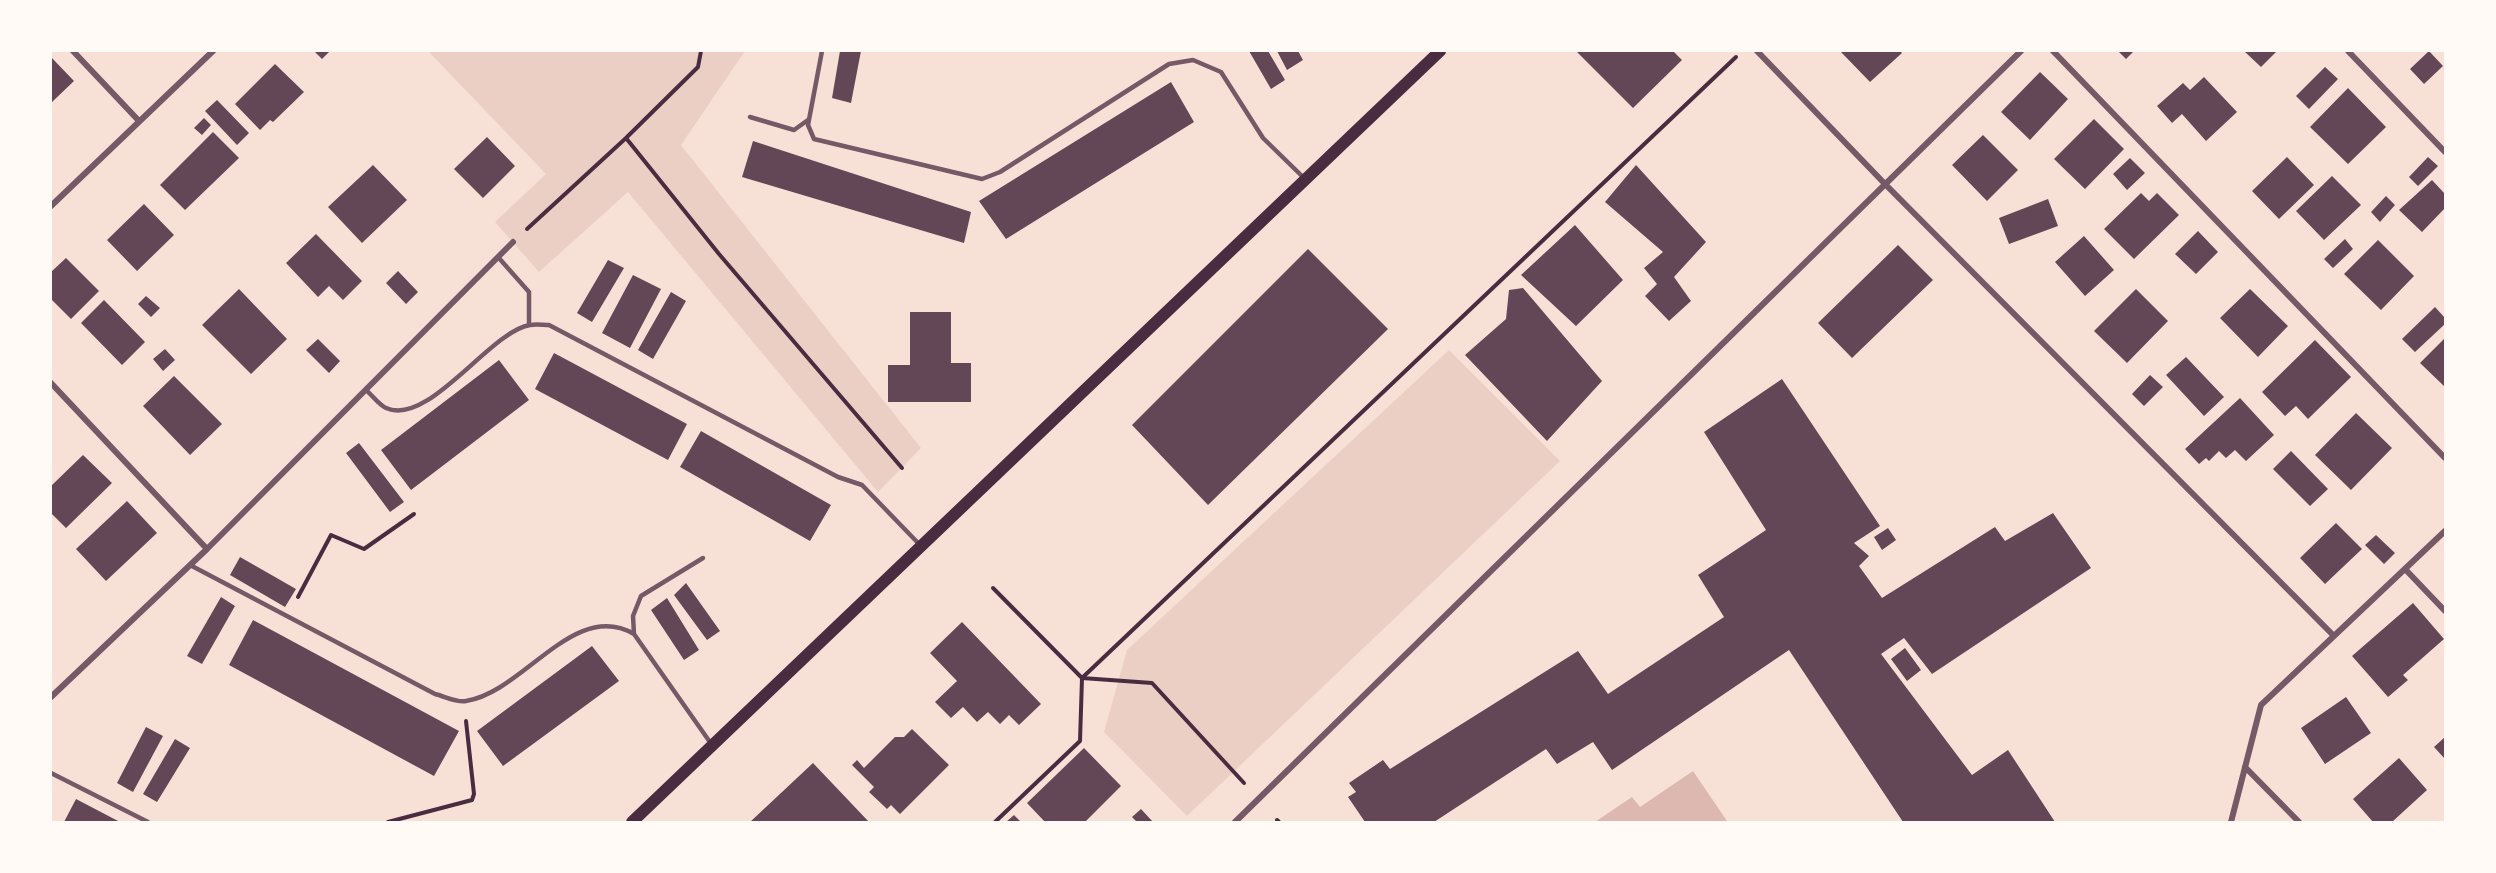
<!DOCTYPE html>
<style>
body{margin:0}
#map{position:relative;width:2496px;height:873px;overflow:hidden;background:#f7e1d7;font-family:"Noto Sans",sans-serif}
canvas{display:block}
.frame{position:absolute;inset:0;border:52px solid #fffaf5;pointer-events:none}
</style>
<div id="map">
<canvas width="2496" height="873"></canvas>
<div class="frame"></div>
</div>
<script>
const ctx = document.querySelector('canvas').getContext('2d');
ctx.lineJoin = 'round';
function paint(path, color) { ctx.fillStyle = color; ctx.fill(path, 'evenodd'); }
function trace(path, color, width, dash) { ctx.strokeStyle = color; ctx.lineWidth = width; ctx.lineCap = dash ? 'butt' : 'round'; ctx.setLineDash(dash || []); ctx.stroke(path); }
paint(new Path2D(`
 M 428,51 L 745,51 L 681,145 L 921,448 L 878,492 L 628,192 L 539,272 L 495,222 L 546,174 Z
 M 1449,350 L 1560,461 L 1187,816 L 1104,732 L 1127,650 Z`), '#ebcfc5');
paint(new Path2D(`
 M 1693,771 L 1727,821 L 1725,822 L 1595,822 L 1632,797 L 1640,807 Z`), '#dcb8b0');
paint(new Path2D(`
 M 314,51 L 330,51 L 322,59 Z
 M 840,51 L 861,51 L 851,103 L 832,98 Z
 M 1249,51 L 1268,51 L 1285,80 L 1271,89 Z
 M 1277,51 L 1298,51 L 1303,60 L 1287,70 Z
 M 1576,51 L 1673,51 L 1682,60 L 1633,108 Z
 M 1840,51 L 1900,51 L 1902,53 L 1870,82 Z
 M 2118,51 L 2134,51 L 2126,59 Z
 M 2244,51 L 2277,51 L 2261,67 Z
 M 2429,51 L 2443,66 L 2424,84 L 2410,69 Z
 M 51,57 L 74,81 L 51,103 Z
 M 275,64 L 304,92 L 273,122 L 270,120 L 260,130 L 235,104 Z
 M 2325,67 L 2338,79 L 2309,109 L 2296,96 Z
 M 2040,72 L 2068,99 L 2030,140 L 2001,112 Z
 M 2204,77 L 2237,112 L 2206,141 L 2182,114 L 2172,123 L 2157,106 L 2183,83 L 2190,90 Z
 M 1171,82 L 1194,122 L 1006,239 L 979,201 Z
 M 2348,88 L 2386,127 L 2348,164 L 2310,127 Z
 M 217,100 L 249,133 L 237,145 L 205,111 Z
 M 204,118 L 211,125 L 202,135 L 194,128 Z
 M 2094,119 L 2124,149 L 2085,189 L 2054,159 Z
 M 213,132 L 239,158 L 185,210 L 160,185 Z
 M 1983,135 L 2018,170 L 1987,201 L 1952,165 Z
 M 487,137 L 515,166 L 483,198 L 454,169 Z
 M 753,141 L 971,212 L 964,243 L 742,177 Z
 M 2287,157 L 2314,185 L 2279,219 L 2252,191 Z
 M 2428,157 L 2438,166 L 2418,186 L 2409,177 Z
 M 2130,158 L 2145,173 L 2127,190 L 2113,174 Z
 M 373,165 L 407,200 L 362,243 L 328,207 Z
 M 1636,165 L 1706,242 L 1674,277 L 1691,301 L 1669,321 L 1645,296 L 1657,284 L 1644,268 L 1663,252 L 1605,202 Z
 M 2332,176 L 2361,205 L 2324,240 L 2296,211 Z
 M 2432,180 L 2445,194 L 2445,208 L 2422,232 L 2399,210 Z
 M 2141,193 L 2149,201 L 2157,193 L 2179,215 L 2134,259 L 2104,229 Z
 M 2386,196 L 2395,205 L 2380,222 L 2371,212 Z
 M 2048,199 L 2058,226 L 2009,244 L 1999,218 Z
 M 144,204 L 174,235 L 137,271 L 107,240 Z
 M 1575,225 L 1623,280 L 1576,326 L 1521,275 Z
 M 2198,231 L 2218,252 L 2196,274 L 2175,254 Z
 M 316,234 L 362,281 L 343,300 L 329,286 L 318,297 L 286,263 Z
 M 2084,236 L 2114,270 L 2085,296 L 2055,262 Z
 M 2345,239 L 2353,249 L 2333,268 L 2324,259 Z
 M 2378,240 L 2414,276 L 2381,310 L 2344,274 Z
 M 1898,245 L 1933,280 L 1852,358 L 1818,323 Z
 M 1308,249 L 1388,329 L 1208,505 L 1132,425 Z
 M 66,258 L 99,291 L 71,319 L 51,299 L 51,272 Z
 M 608,260 L 624,268 L 592,322 L 577,313 Z
 M 398,271 L 418,292 L 406,304 L 386,283 Z
 M 633,275 L 661,289 L 630,348 L 602,333 Z
 M 1523,288 L 1602,381 L 1547,441 L 1465,355 L 1506,319 L 1509,290 Z
 M 239,289 L 287,339 L 251,374 L 202,325 Z
 M 2136,289 L 2168,321 L 2127,363 L 2094,331 Z
 M 2250,289 L 2288,326 L 2258,357 L 2220,318 Z
 M 671,292 L 686,301 L 653,359 L 638,350 Z
 M 146,296 L 160,308 L 151,317 L 138,304 Z
 M 104,300 L 145,342 L 122,365 L 81,323 Z
 M 2435,307 L 2445,318 L 2445,324 L 2415,352 L 2402,339 Z
 M 910,312 L 951,312 L 951,363 L 971,363 L 971,402 L 888,402 L 888,365 L 910,365 Z
 M 2445,338 L 2445,387 L 2420,363 Z
 M 318,339 L 340,361 L 329,373 L 306,350 Z
 M 2315,340 L 2351,377 L 2308,419 L 2296,406 L 2285,416 L 2262,392 Z
 M 165,349 L 175,360 L 163,371 L 153,359 Z
 M 554,353 L 687,424 L 668,460 L 535,389 Z
 M 2186,357 L 2224,397 L 2204,416 L 2166,375 Z
 M 499,360 L 529,400 L 411,490 L 381,450 Z
 M 2150,375 L 2163,387 L 2144,406 L 2132,394 Z
 M 174,376 L 222,424 L 190,455 L 143,406 Z
 M 1782,379 L 1880,526 L 1854,543 L 1869,556 L 1859,566 L 1882,598 L 1995,527 L 2005,541 L 2053,513 L 2091,568 L 1932,674 L 1904,638 L 1881,654 L 1972,775 L 2008,750 L 2055,822 L 1903,822 L 1789,650 L 1612,770 L 1593,742 L 1557,764 L 1546,749 L 1434,822 L 1365,822 L 1348,797 L 1356,792 L 1349,783 L 1383,760 L 1390,769 L 1578,651 L 1608,694 L 1724,617 L 1698,575 L 1766,530 L 1704,432 Z
 M 2240,398 L 2274,435 L 2246,461 L 2235,450 L 2226,458 L 2219,451 L 2209,461 L 2206,458 L 2199,464 L 2185,449 Z
 M 2356,413 L 2392,448 L 2351,490 L 2315,455 Z
 M 701,431 L 831,505 L 810,541 L 680,467 Z
 M 359,443 L 404,502 L 390,512 L 346,453 Z
 M 2291,451 L 2328,489 L 2310,506 L 2273,469 Z
 M 83,455 L 112,483 L 66,528 L 51,513 L 51,486 Z
 M 127,501 L 157,533 L 106,581 L 76,549 Z
 M 2336,523 L 2362,549 L 2325,584 L 2300,558 Z
 M 1888,528 L 1896,540 L 1882,550 L 1874,537 Z
 M 2376,535 L 2395,553 L 2384,564 L 2365,545 Z
 M 240,557 L 296,589 L 285,607 L 230,575 Z
 M 686,583 L 720,631 L 707,640 L 674,595 Z
 M 221,597 L 235,606 L 202,664 L 187,656 Z
 M 667,598 L 699,650 L 684,660 L 651,610 Z
 M 2413,603 L 2444,639 L 2403,675 L 2408,680 L 2388,697 L 2352,656 Z
 M 253,620 L 459,731 L 434,776 L 229,665 Z
 M 962,622 L 1041,704 L 1019,725 L 1009,715 L 1000,724 L 988,712 L 977,722 L 963,707 L 951,718 L 935,702 L 957,681 L 930,653 Z
 M 592,646 L 619,681 L 503,766 L 477,731 Z
 M 1905,648 L 1921,670 L 1907,681 L 1891,659 Z
 M 2346,697 L 2371,733 L 2325,764 L 2301,728 Z
 M 146,727 L 163,736 L 133,792 L 117,783 Z
 M 912,729 L 949,765 L 900,814 L 891,805 L 887,809 L 869,792 L 874,787 L 852,765 L 857,760 L 864,768 L 895,737 L 904,737 Z
 M 2445,737 L 2445,759 L 2434,747 Z
 M 175,739 L 190,748 L 157,802 L 143,794 Z
 M 1084,748 L 1121,786 L 1085,822 L 1045,822 L 1027,803 Z
 M 2399,758 L 2427,790 L 2392,822 L 2373,822 L 2353,799 Z
 M 813,763 L 869,822 L 750,822 Z
 M 76,799 L 120,822 L 64,822 Z
 M 1141,809 L 1153,822 L 1137,822 L 1132,817 Z
 M 1014,815 L 1021,822 L 1006,822 Z`), '#644757');
trace(new Path2D(`
 M 701,51 L 698,67 L 626,138 L 719,254 L 902,468
 M 527,229 L 626,138
 M 993,588 L 1082,678 L 1152,683 L 1244,783
 M 298,597 L 331,535 L 364,549 L 414,514
 M 1277,820 L 1279,822
 M 388,822 L 472,800 L 474,794 L 466,721
 M 995,822 L 1080,741 L 1082,678 L 1736,57`), '#4a2c40', 4);
trace(new Path2D(`
 M 822,51 L 808,125 L 814,139 L 982,179 L 1000,172 L 1169,64 L 1193,60 L 1221,72 L 1263,138 L 1304,178
 M 750,117 L 794,130 L 808,120
 M 498,257 L 529,292 L 529,325
 M 366,390 C 372,395 379,405 386,408 C 429,427 490,331 530,325 C 536,324 543,325 549,325 L 838,477 L 862,485 L 920,545
 M 190,565 L 435,694 C 444,696 457,703 466,701 C 524,692 574,599 634,634 L 712,745
 M 634,634 L 633,616 L 641,596 L 703,558
 M 51,773 L 148,822`), '#755966', 4.5);
trace(new Path2D(`
 M 73,51 L 139,121
 M 1757,51 L 1885,184 L 2334,636
 M 2053,51 L 2445,458
 M 2348,51 L 2445,152
 M 51,206 L 213,51
 M 51,383 L 207,549
 M 2405,569 L 2445,611
 M 51,697 L 207,549 L 513,242
 M 2245,767 L 2299,822
 M 1235,822 L 2021,51
 M 2231,822 L 2261,705 L 2445,531`), '#755966', 6);
trace(new Path2D(`
 M 632,822 L 1440,51`), '#4a2c40', 12);
</script>
